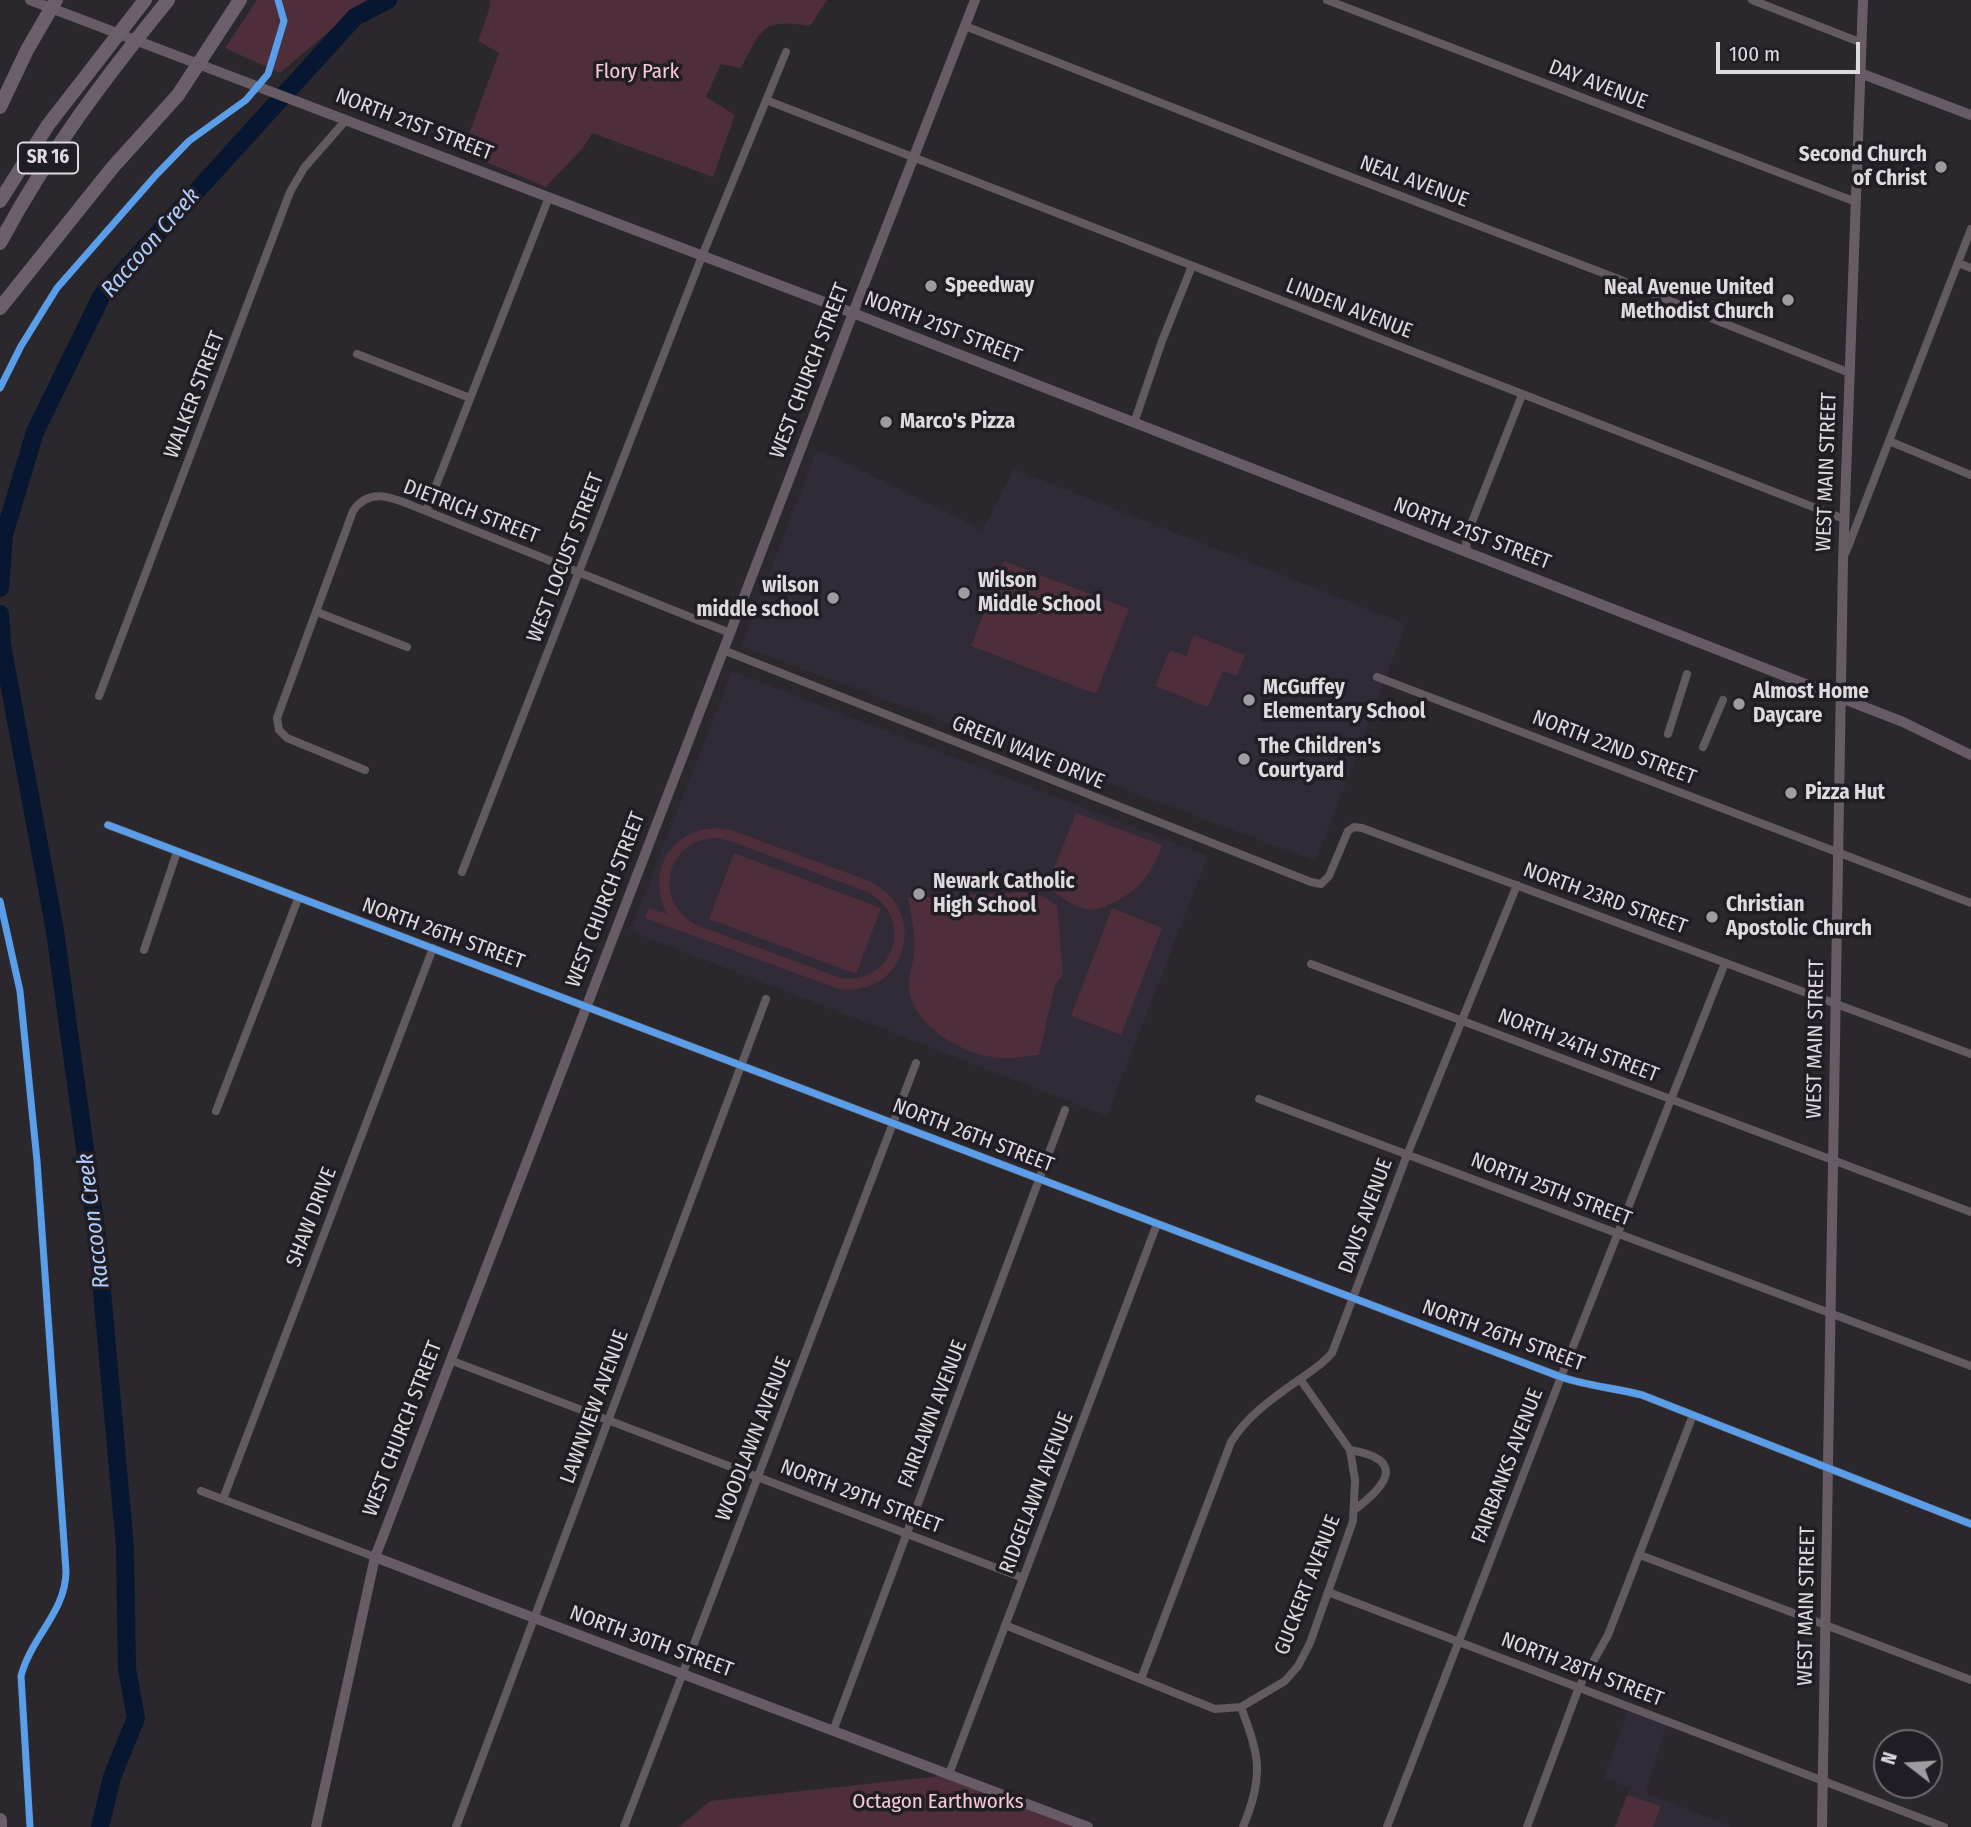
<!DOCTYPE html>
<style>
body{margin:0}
#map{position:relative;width:1971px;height:1827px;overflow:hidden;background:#2a282c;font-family:"Fira Sans Condensed",sans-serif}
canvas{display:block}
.north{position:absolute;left:1873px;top:1729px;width:70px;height:70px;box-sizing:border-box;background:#201d24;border:2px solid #6c696f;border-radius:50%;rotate:287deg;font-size:19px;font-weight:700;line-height:28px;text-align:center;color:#dddbe0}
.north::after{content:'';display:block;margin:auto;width:24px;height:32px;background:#9e9ca1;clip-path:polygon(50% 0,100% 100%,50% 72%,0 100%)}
.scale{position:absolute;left:1716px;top:42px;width:144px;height:32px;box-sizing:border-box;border:4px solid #dddbe0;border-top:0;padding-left:9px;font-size:21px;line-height:24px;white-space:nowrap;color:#dddbe0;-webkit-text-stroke:5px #201d24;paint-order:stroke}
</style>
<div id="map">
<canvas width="1971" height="1827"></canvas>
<div class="north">N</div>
<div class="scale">100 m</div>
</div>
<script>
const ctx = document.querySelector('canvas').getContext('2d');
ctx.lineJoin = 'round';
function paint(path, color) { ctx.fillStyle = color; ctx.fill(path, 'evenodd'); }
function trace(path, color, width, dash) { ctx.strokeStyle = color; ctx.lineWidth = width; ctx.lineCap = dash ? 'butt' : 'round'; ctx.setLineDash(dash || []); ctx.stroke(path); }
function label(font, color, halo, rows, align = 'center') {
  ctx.font = font + ' "Fira Sans Condensed",sans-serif'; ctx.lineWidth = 7; ctx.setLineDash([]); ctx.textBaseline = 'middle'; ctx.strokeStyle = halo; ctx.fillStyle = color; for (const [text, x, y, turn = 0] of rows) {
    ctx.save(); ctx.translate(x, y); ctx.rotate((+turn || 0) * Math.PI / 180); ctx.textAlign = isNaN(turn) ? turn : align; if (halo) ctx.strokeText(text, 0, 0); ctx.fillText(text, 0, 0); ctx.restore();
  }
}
paint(new Path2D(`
 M 817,449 L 983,530 L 1014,469 L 1406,624 L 1316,861 L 741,646 Z
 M 732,671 L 1208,856 L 1107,1116 L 630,931 Z
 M 1630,1707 L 1668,1721 L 1647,1786 L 1648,1794 L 1732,1827 L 1615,1827 L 1630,1788 L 1603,1778 Z`), '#302b36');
paint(new Path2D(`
 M 257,0 L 366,0 L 280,73 L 225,48 Z
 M 490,0 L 827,0 L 810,26 C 762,18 762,28 741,68 L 721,64 L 706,97 L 735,115 L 713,177 L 592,133 L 583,148 L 546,187 L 462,152 L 499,53 L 478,41 L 489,10 Z
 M 1004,561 L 1129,609 L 1096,694 L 971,646 Z
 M 1194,635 L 1245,655 L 1237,676 L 1223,671 L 1208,707 L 1155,686 L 1170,650 L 1186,656 Z
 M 1076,813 L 1162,845 C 1151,875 1139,891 1110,904 C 1102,908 1093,911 1084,909 C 1070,905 1058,895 1047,886 Z
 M 717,828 L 734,831 L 869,881 C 931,910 907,998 839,989 L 645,918 L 649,908 L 667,914 C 646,872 669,830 717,828 ZM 716,838 L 730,841 L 865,891 C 916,915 896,985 841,978 L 699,926 C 652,904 664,840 716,838 Z
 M 734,853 L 881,908 L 856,974 L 709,919 Z
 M 1023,892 L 1043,896 L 1057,906 L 1063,974 L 1055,985 L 1039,1055 C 1027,1056 1014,1059 1002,1058 C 968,1057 917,1029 910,994 C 907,980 913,966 914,952 C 916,935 911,915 908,898 Z
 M 1112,908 L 1162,928 L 1121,1035 L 1071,1016 Z
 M 949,1775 L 1082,1827 L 679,1827 L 710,1801 Z
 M 1627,1795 L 1661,1806 L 1653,1827 L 1615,1827 Z`), '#4d2e3a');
trace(new Path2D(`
 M 0,588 L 4,535 L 35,432 L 102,295 L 355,17 L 388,0
 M 0,614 L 2,645 L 55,931 L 97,1236 L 125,1547 L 127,1669 L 136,1718 L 112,1777 L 100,1827`), '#071631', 18);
trace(new Path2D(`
 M 1327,0 L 1856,202
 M 1752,0 L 1862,43
 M 965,26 L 1312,162 L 1616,278 L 1723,323 L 1850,373
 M 766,100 L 1844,519
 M 1958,263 L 1971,268
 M 357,354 L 470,398
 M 1134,423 L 1162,341 L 1192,266
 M 1889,441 L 1971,475
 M 426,511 L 549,197
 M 1846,552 L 1971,229
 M 1467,553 L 1466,537 L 1522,395
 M 317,612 L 407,647
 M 723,650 L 1311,882 L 1321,884 L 1329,876 L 1348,831 L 1354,827 L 1362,828 L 1971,1054
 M 1377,677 L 1971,903
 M 99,696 L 290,192 L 304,168 L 346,120
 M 1668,734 L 1687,674
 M 1703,747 L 1723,700
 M 365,770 L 287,738 L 279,730 L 277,718 L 353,511 C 372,483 400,502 426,511 L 730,633
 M 108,825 L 1561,1377 C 1588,1386 1615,1388 1642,1395 L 1971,1524
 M 462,872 L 702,256 L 786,52
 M 144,950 L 177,852
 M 1311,964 L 1971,1212
 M 1259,1099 L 1971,1366
 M 216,1111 L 298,899
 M 450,1360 L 1023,1578
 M 1350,1450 C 1406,1459 1388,1485 1354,1510
 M 201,1491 L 375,1557
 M 223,1499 L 433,948
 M 1640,1555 L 1971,1680
 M 1328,1592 L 1944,1827
 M 1005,1625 L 1215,1709 L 1241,1707 L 1285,1681 L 1298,1666 L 1310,1643 L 1353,1521 L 1355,1480 L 1350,1450 L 1300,1379
 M 1141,1679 L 1231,1442 C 1248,1415 1272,1399 1297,1381 C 1310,1372 1322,1365 1332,1353 L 1407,1155 L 1517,885
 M 1241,1707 C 1260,1758 1264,1775 1243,1827
 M 833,1731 L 1065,1110
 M 949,1774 L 1157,1224
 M 456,1827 L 766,999
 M 624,1827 L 916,1063
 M 1387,1827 L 1561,1377 L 1725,963
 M 1527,1827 L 1579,1687 L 1608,1635 L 1693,1415`), '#625961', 8);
trace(new Path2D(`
 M 30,0 L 853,313 L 1903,722 L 1971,755
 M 1860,73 L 1971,115
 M 375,1557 C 612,1649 851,1736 1088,1827
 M 316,1827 L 375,1557 L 853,313 L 975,0
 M 1822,1827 L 1843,561 L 1863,0`), '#675b65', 10);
trace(new Path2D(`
 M 0,107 L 27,50 L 56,0
 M 0,201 L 48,125 L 145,0
 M 0,243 C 48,153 104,79 168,0
 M 0,308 L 113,167 L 178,95 L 240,0
 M 0,1820 L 0,1827`), '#6b5f6b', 14);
trace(new Path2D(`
 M 0,388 L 21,346 L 57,288 L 157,174 L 189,141 L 246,100 L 268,74 L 284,21 L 278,0
 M 108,825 L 1561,1377 C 1588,1386 1615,1388 1642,1395 L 1971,1524
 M 0,901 L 20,991 L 37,1161 L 66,1571 C 66,1612 31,1637 21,1676 L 30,1827`), '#5a9eea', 7);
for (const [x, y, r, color] of [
 [1941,167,7,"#9e9ca1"],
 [931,286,7,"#9e9ca1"],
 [1788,300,7,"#9e9ca1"],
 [886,422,7,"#9e9ca1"],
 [964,593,7,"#9e9ca1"],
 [833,598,7,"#9e9ca1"],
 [1249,700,7,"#9e9ca1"],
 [1739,704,7,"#9e9ca1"],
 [1244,759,7,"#9e9ca1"],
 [1791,793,7,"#9e9ca1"],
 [919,894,7,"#9e9ca1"],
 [1712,917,7,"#9e9ca1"]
]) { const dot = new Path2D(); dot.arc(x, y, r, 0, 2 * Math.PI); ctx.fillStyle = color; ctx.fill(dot); trace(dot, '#201d24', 2.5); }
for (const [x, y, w] of [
 [48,158,60]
]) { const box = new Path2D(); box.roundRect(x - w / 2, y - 15.5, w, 31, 5); ctx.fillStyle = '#201d24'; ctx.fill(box); trace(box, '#dddbe0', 2); }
label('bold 19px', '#dddbe0', null, [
 ["SR 16",48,158]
]);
label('21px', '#f7c9d7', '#201d24', [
 ["Flory Park",637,72],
 ["Octagon Earthworks",938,1802]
]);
label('21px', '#dddbe0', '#201d24', [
 ["DAY AVENUE",1598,85,21],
 ["NORTH 21ST STREET",414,125,21],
 ["NEAL AVENUE",1414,182,20],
 ["LINDEN AVENUE",1349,309,21],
 ["NORTH 21ST STREET",943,328,21],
 ["WEST CHURCH STREET",810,371,-69],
 ["WALKER STREET",195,395,-69],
 ["WEST MAIN STREET",1827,472,-88],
 ["DIETRICH STREET",471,512,21],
 ["NORTH 21ST STREET",1472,534,21],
 ["WEST LOCUST STREET",566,558,-69],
 ["NORTH 22ND STREET",1614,748,21],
 ["GREEN WAVE DRIVE",1028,753,22],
 ["NORTH 23RD STREET",1605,899,20],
 ["WEST CHURCH STREET",606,900,-69],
 ["NORTH 26TH STREET",443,934,20],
 ["WEST MAIN STREET",1816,1039,-89],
 ["NORTH 24TH STREET",1578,1046,21],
 ["NORTH 26TH STREET",973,1136,21],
 ["NORTH 25TH STREET",1551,1190,21],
 ["DAVIS AVENUE",1366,1216,-70],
 ["SHAW DRIVE",312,1217,-69],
 ["NORTH 26TH STREET",1503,1336,20],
 ["LAWNVIEW AVENUE",595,1407,-70],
 ["FAIRLAWN AVENUE",933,1414,-69],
 ["WEST CHURCH STREET",403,1429,-69],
 ["WOODLAWN AVENUE",754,1439,-69],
 ["FAIRBANKS AVENUE",1508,1466,-69],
 ["RIDGELAWN AVENUE",1037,1493,-69],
 ["NORTH 29TH STREET",861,1497,21],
 ["GUCKERT AVENUE",1308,1585,-69],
 ["WEST MAIN STREET",1807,1606,-89],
 ["NORTH 30TH STREET",651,1642,20],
 ["NORTH 28TH STREET",1582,1670,21]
]);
label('bold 21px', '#dddbe0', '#201d24', [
 ["Second Church",1927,155,"right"],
 ["of Christ",1927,179,"right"],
 ["Speedway",945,286],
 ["Neal Avenue United",1774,288,"right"],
 ["Methodist Church",1774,312,"right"],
 ["Marco's Pizza",900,422],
 ["Wilson",978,581],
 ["Middle School",978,605],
 ["wilson",819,586,"right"],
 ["middle school",819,610,"right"],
 ["McGuffey",1263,688],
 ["Elementary School",1263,712],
 ["Almost Home",1753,692],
 ["Daycare",1753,716],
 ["The Children's",1258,747],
 ["Courtyard",1258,771],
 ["Pizza Hut",1805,793],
 ["Newark Catholic",933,882],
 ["High School",933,906],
 ["Christian",1726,905],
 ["Apostolic Church",1726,929]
], 'left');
label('italic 23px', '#b0cffe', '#201d24', [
 ["Raccoon Creek",151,243,-49],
 ["Raccoon Creek",94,1221,-97]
]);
</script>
